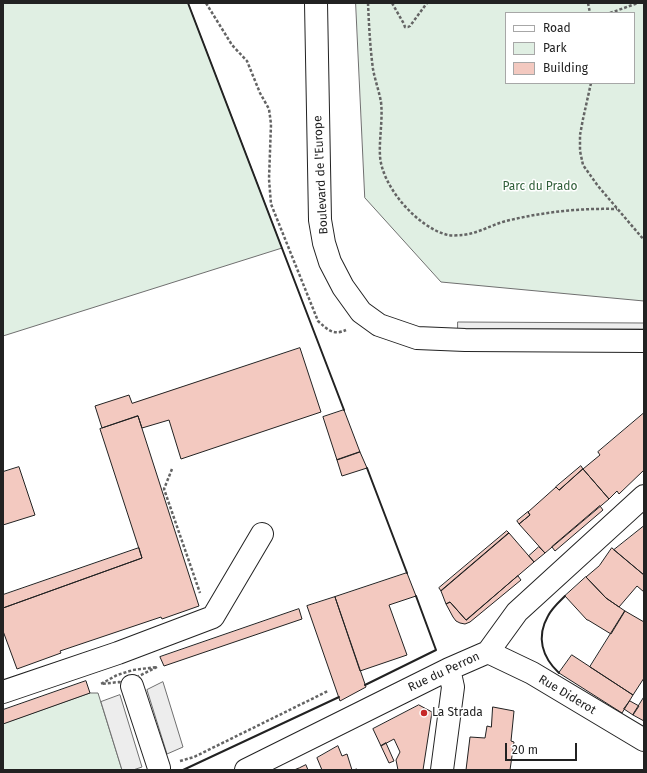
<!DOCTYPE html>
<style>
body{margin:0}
#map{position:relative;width:647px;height:773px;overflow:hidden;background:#fff;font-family:"Fira Sans",sans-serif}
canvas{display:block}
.frame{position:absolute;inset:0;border:4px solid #222;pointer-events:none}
.legend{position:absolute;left:505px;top:12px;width:130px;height:72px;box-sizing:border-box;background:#fff;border:1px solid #a7a7a7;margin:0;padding:5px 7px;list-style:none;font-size:12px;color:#222}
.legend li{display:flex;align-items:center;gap:8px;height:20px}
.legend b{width:20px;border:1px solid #a7a7a7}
.scale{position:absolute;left:505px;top:743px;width:72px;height:18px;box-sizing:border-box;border:2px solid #222;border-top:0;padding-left:5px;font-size:12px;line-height:14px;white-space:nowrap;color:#222;-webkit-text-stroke:3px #fff;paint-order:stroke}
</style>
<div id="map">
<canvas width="647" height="773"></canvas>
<div class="frame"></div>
<ul class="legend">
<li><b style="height:5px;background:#fff"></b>Road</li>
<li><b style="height:11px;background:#e0efe3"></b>Park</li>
<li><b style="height:11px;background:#f3c9c0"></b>Building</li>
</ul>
<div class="scale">20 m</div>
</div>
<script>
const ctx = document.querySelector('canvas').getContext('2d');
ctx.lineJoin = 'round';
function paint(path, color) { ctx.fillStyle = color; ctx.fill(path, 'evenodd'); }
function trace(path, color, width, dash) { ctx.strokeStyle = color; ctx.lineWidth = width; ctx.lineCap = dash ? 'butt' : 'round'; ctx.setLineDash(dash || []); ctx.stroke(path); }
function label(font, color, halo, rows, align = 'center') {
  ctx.font = font + ' "Fira Sans",sans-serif'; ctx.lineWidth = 3; ctx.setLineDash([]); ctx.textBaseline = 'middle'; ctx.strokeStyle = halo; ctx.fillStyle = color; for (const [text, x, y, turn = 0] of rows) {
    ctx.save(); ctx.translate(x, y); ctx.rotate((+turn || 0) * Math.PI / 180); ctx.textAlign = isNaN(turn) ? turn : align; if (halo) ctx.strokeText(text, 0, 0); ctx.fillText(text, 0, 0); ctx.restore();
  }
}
const green = new Path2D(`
 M 3,3 L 188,3 L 282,248 L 3,336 Z
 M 356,3 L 644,3 L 644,301 L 441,282 L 365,198 ZM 506,13 L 634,13 L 634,83 L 506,83 Z
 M 90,693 L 98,693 L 122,770 L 3,770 L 3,724 Z`);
paint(green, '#e0efe3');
trace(green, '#6f6f6f', 1);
const parking = new Path2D(`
 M 458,322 L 644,323 L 644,329 L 458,329 Z
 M 163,682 L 183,747 L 167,754 L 147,690 Z
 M 120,695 L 142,767 L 133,770 L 122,770 L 101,702 Z`);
paint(parking, '#ededed');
trace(parking, '#6f6f6f', 1);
const building = new Path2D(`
 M 300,348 L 321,412 L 181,459 L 169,420 L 142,428 L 138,416 L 102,428 L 95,406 L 129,395 L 132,403 Z
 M 344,410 L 360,452 L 337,460 L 323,417 Z
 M 644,413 L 644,470 L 619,494 L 617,491 L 609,499 L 583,469 L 600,455 L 598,452 Z
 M 138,416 L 199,606 L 162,619 L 161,617 L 60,651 L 61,653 L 17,669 L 3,631 L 3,608 L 142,558 L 100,429 Z
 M 360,452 L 367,468 L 342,476 L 337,460 Z
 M 581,466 L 583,469 L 559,490 L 556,487 Z
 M 19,467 L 35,515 L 3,525 L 3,472 Z
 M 583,469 L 609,499 L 545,553 L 519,524 L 530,515 L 528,512 L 556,487 L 559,490 Z
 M 600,506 L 603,510 L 555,551 L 552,547 Z
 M 528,512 L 530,515 L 519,524 L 517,521 Z
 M 644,526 L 644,575 L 614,550 Z
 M 507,531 L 509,533 L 441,591 L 439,588 Z
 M 509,533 L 534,562 L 466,620 L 450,602 L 446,604 L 441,591 Z
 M 539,547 L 545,553 L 534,562 L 529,556 Z
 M 139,548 L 142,558 L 3,608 L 3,595 Z
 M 612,548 L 644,575 L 644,592 L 637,586 L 619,607 L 606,598 L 586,577 L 599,566 Z
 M 407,573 L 416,596 L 389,605 L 407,655 L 360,671 L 335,597 Z
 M 518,576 L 521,580 L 470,622 L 465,624 L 460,623 L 456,621 L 453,617 L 446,604 L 450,602 L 466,620 Z
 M 586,577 L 606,598 L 625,611 L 611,634 L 588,620 L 587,620 L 565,596 Z
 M 335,597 L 366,687 L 340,701 L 307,606 Z
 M 299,609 L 302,619 L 164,666 L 160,657 Z
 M 625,611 L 644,622 L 644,678 L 633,695 L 590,667 Z
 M 572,655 L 633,695 L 622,713 L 559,673 Z
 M 86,681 L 90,693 L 3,724 L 3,710 Z
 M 644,697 L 644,721 L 633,715 Z
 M 630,701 L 639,706 L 633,715 L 624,709 Z
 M 419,705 L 432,712 L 423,770 L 398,770 L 396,760 L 400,752 L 394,739 L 381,746 L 373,729 Z
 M 493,707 L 514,711 L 511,741 L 514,742 L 510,770 L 466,770 L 470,737 L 485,738 L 487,726 L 491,727 Z
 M 386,743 L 394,761 L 389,763 L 381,746 Z
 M 338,746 L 342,756 L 347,754 L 352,770 L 357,769 L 357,770 L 322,770 L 317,758 Z
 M 306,765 L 308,770 L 294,770 L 299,768 Z`);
paint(building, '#f3c9c0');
trace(building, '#222', 1);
const minor = new Path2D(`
 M 316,3 L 320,220 L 324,243 L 330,262 L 343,287 L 361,312 L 379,325 L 417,338 L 465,340 L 644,341
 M 488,652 L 532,673 L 644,740
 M 132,686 L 159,768
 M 3,692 L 118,653 L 213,617 L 262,534
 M 246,770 L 449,669 L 488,652 L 517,612 L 644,496
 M 442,770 L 453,687 L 449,669`);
trace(minor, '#222', 24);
trace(new Path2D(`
 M 206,3 L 232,45 L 247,61 L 260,93 L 269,109 L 271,124 L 269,179 L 271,204 L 318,321 C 327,329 333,336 346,330
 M 368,3 C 369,25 370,47 373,69 C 375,80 379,91 381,102 C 383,120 379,138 380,156 C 382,187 418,228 448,235 C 453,236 459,235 463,235 C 479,233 491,225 506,221 C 543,212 580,208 617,209
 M 392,3 L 404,24 L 405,27 L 408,27 L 410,26 L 427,3
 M 588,3 L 590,13
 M 610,13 L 638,3
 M 591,83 L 583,119 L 580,135 L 580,151 L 583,165 L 598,186 L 644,240
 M 172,469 L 164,489 L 200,593
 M 157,667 L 135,678 L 132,686 L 119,682 L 101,684 L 117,675 L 133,670 Z
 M 180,761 L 194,757 L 328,691`), '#646464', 2.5, [3, 2]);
trace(minor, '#fff', 22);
trace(new Path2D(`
 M 188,3 L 344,410
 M 367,468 L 407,573
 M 559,673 C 542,657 536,637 548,616 C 552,608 559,602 565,596
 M 365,685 L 436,650 L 416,596
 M 183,770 L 339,697`), '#222', 2);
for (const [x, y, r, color] of [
 [424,713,4,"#c62828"]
]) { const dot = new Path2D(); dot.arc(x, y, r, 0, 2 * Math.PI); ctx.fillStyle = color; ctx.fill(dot); trace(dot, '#fff', 1.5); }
label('12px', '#222', '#fff', [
 ["Boulevard de l'Europe",321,175,-93],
 ["Rue du Perron",444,672,-25],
 ["Rue Diderot",567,695,31]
]);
label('12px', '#2f5e38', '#fff', [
 ["Parc du Prado",540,187]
]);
label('12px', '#222', '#fff', [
 ["La Strada",432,713]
], 'left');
</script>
